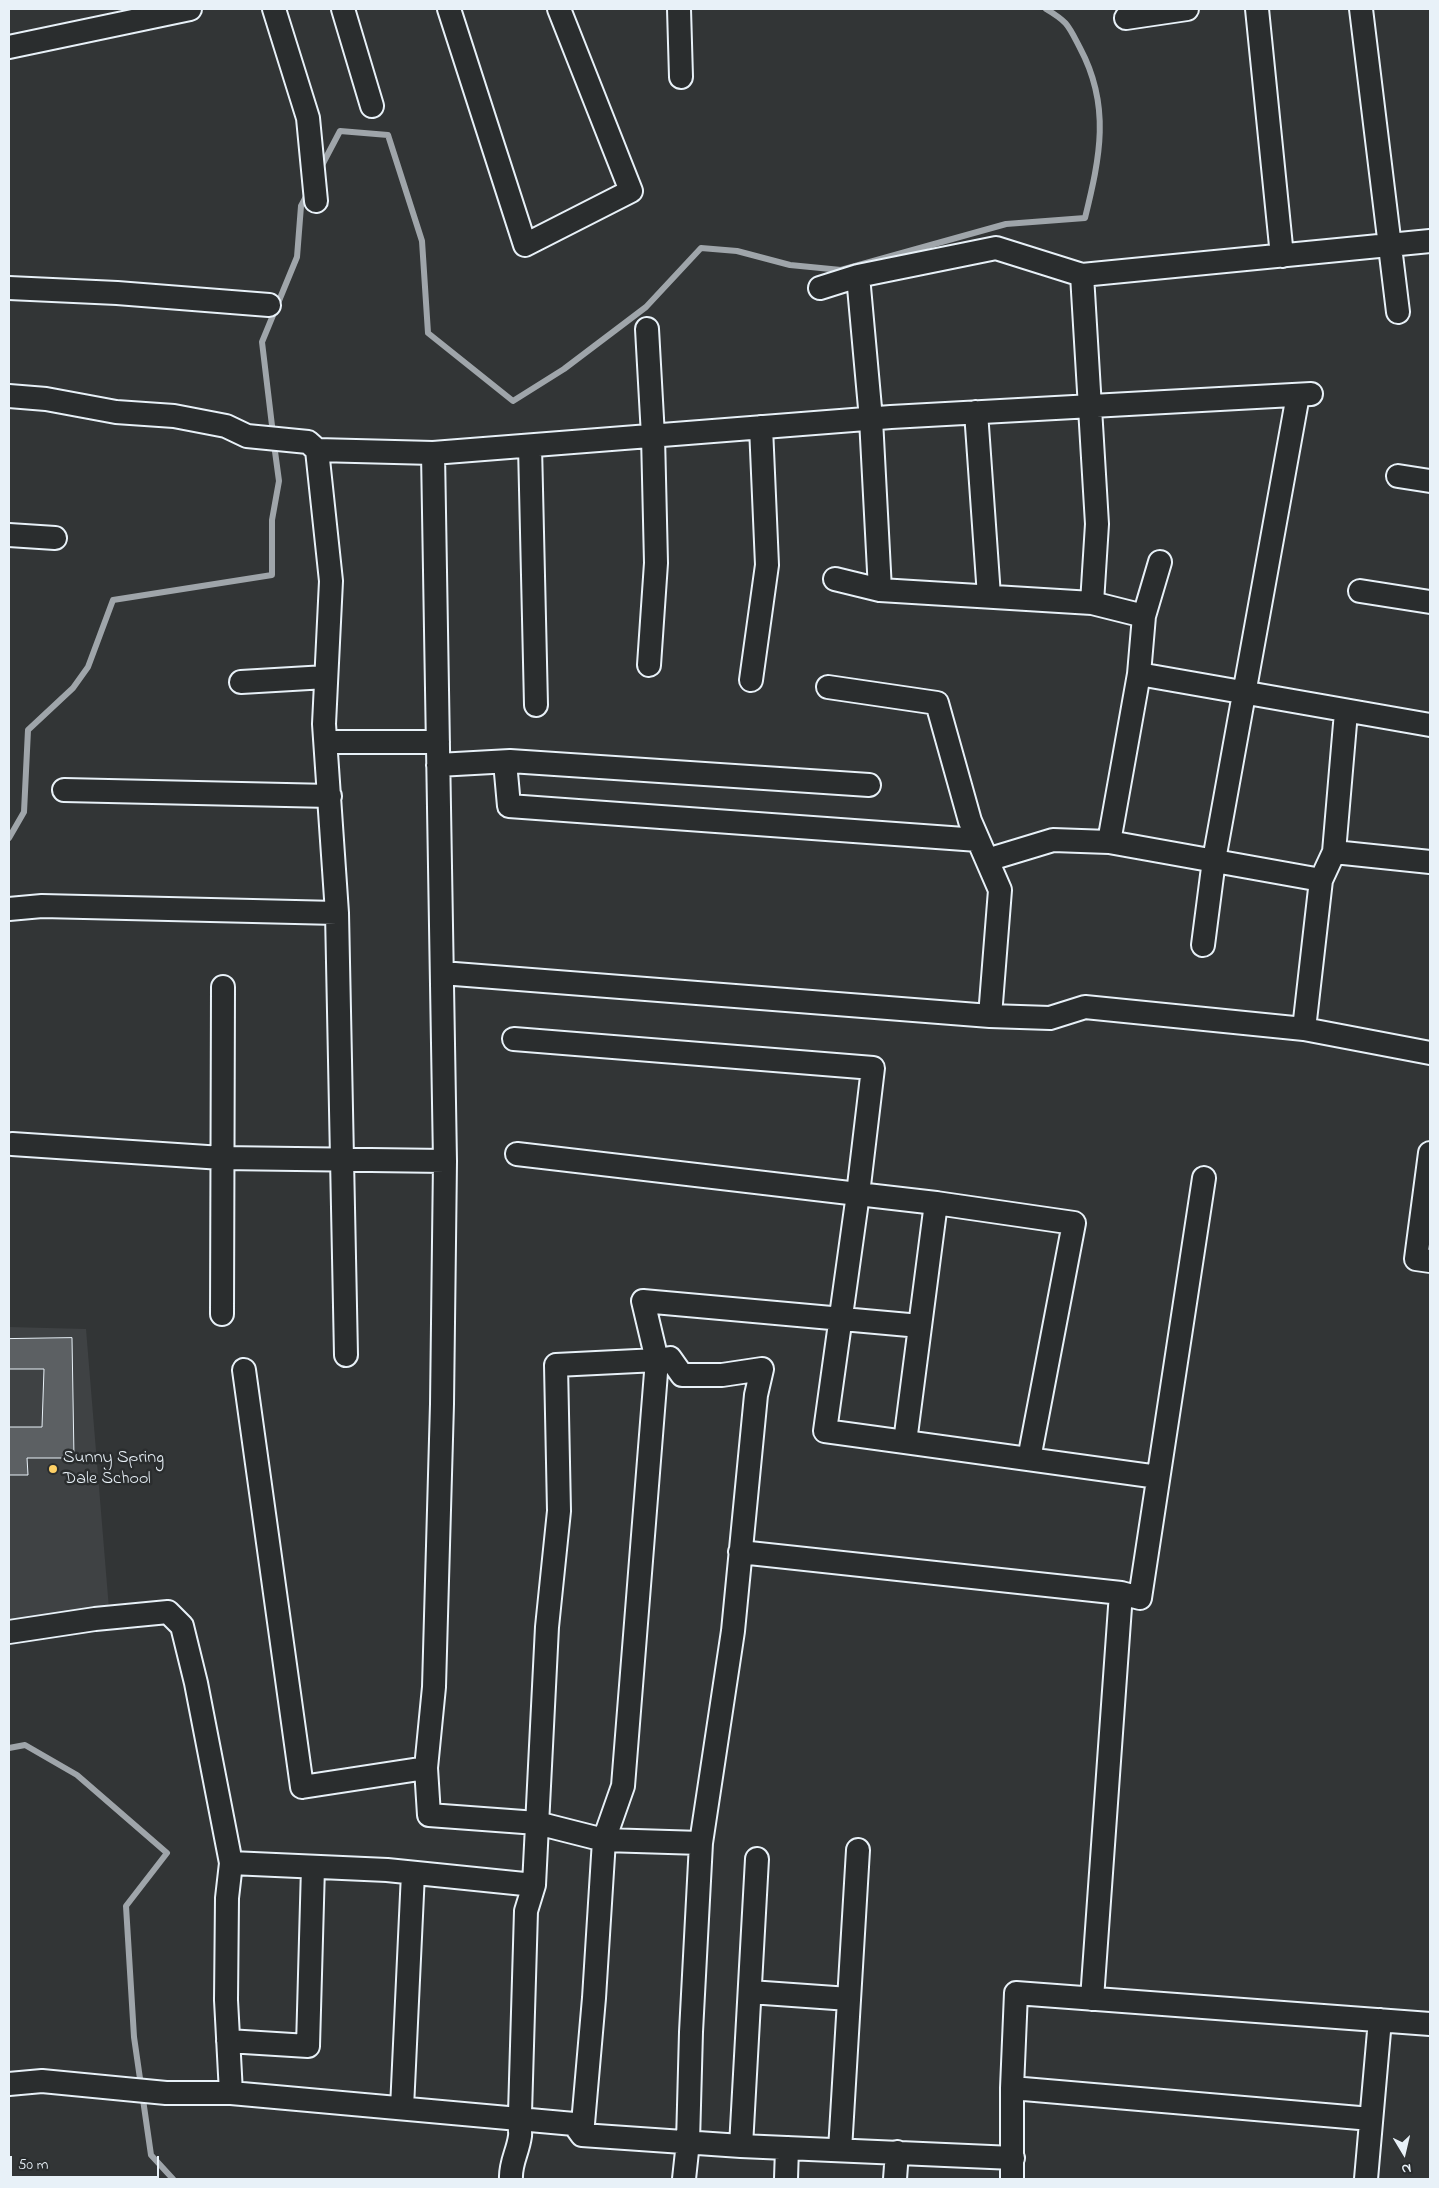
<!DOCTYPE html>
<style>
body{margin:0}
#map{position:relative;width:1439px;height:2188px;overflow:hidden;background:#323536;font-family:"Indie Flower",sans-serif}
canvas{display:block}
.frame{position:absolute;inset:0;border:10px solid #e8f1f8;pointer-events:none}
.north{position:absolute;left:1379px;top:2128px;width:50px;height:50px;-webkit-text-stroke:4px #2a2d2e;paint-order:stroke;rotate:171deg;font-size:14px;font-weight:700;line-height:20px;text-align:center;color:#e8f1f8}
.north::after{content:'';display:block;margin:auto;width:18px;height:22px;background:#e8f1f8;clip-path:polygon(50% 0,100% 100%,50% 72%,0 100%)}
.scale{position:absolute;left:10px;top:2156px;width:149px;height:22px;box-sizing:border-box;border:2px solid #e8f1f8;border-top:0;padding-left:6px;font-size:15px;line-height:18px;white-space:nowrap;color:#e8f1f8;-webkit-text-stroke:4px #2a2d2e;paint-order:stroke}
</style>
<div id="map">
<canvas width="1439" height="2188"></canvas>
<div class="frame"></div>
<div class="north">N</div>
<div class="scale">50 m</div>
</div>
<script>
const ctx = document.querySelector('canvas').getContext('2d');
ctx.lineJoin = 'round';
function paint(path, color) { ctx.fillStyle = color; ctx.fill(path, 'evenodd'); }
function trace(path, color, width, dash) { ctx.strokeStyle = color; ctx.lineWidth = width; ctx.lineCap = dash ? 'butt' : 'round'; ctx.setLineDash(dash || []); ctx.stroke(path); }
function label(font, color, halo, rows, align = 'center') {
  ctx.font = font + ' "Indie Flower",sans-serif'; ctx.lineWidth = 5; ctx.setLineDash([]); ctx.textBaseline = 'middle'; ctx.strokeStyle = halo; ctx.fillStyle = color; for (const [text, x, y, turn = 0] of rows) {
    ctx.save(); ctx.translate(x, y); ctx.rotate((+turn || 0) * Math.PI / 180); ctx.textAlign = isNaN(turn) ? turn : align; if (halo) ctx.strokeText(text, 0, 0); ctx.fillText(text, 0, 0); ctx.restore();
  }
}
paint(new Path2D(`
 M 9,1327 L 86,1329 L 109,1609 L 9,1622 Z`), '#3f4244');
trace(new Path2D(`
 M 320,169 L 340,131 L 388,135 L 422,241 L 428,333 L 513,401 L 564,369 L 646,307 L 701,248 L 737,251 L 790,265 L 841,270 L 1006,224 L 1085,218 C 1100,157 1111,106 1080,48 C 1068,25 1068,22 1046,9
 M 273,434 L 262,342 L 297,257 L 301,206 L 308,193
 M 9,838 L 24,812 L 28,730 L 73,688 L 88,667 L 113,600 L 272,575 L 272,520 L 279,481 L 274,444
 M 9,1748 L 25,1745 L 77,1775 L 167,1853 L 126,1906 L 134,2037 L 151,2155 L 173,2179`), '#9fa5aa', 6);
const building = new Path2D(`
 M 72,1338 L 74,1458 L 27,1458 L 28,1475 L 9,1475 L 9,1427 L 42,1427 L 44,1369 L 9,1369 L 9,1339 Z`);
paint(building, '#5c6063');
trace(building, '#e8f1f8', 1);
const street = new Path2D(`
 M 274,9 L 308,118 L 316,201
 M 343,9 L 372,106
 M 449,9 L 525,245 L 631,191 L 559,9
 M 679,9 L 681,77
 M 1257,9 L 1282,256
 M 1361,9 L 1398,312
 M 1126,18 L 1187,9
 M 9,47 L 190,9
 M 1082,275 L 1097,524 L 1092,603
 M 858,276 L 871,419 L 880,590
 M 9,288 L 117,293 L 269,305
 M 820,288 L 858,276 L 996,248 L 1082,275 L 1430,241
 M 647,329 L 653,436 L 656,563 L 649,665
 M 9,396 L 46,399 L 116,412 L 174,416 L 226,426 L 247,436 L 308,442 L 317,450 L 433,453 L 445,1161 L 442,1404 L 434,1687 L 426,1768 L 429,1815 L 537,1823 L 604,1840 L 701,1843 L 691,2032 L 688,2142 L 684,2179
 M 976,412 L 989,596
 M 530,446 L 536,705
 M 317,450 L 331,581 L 324,724 L 337,913 L 346,1355
 M 433,453 L 891,417 L 1311,394
 M 1398,476 L 1430,481
 M 9,535 L 55,538
 M 835,579 L 880,590 L 1092,603 L 1144,616
 M 1360,591 L 1430,602
 M 1139,674 L 1430,725
 M 751,680 L 767,565 L 761,427
 M 241,682 L 326,677
 M 828,687 L 937,703 L 970,821 L 1000,890 L 990,1016
 M 326,742 L 438,742
 M 505,762 L 509,806 L 978,840
 M 438,765 L 510,761 L 869,785
 M 64,790 L 330,796
 M 1109,842 L 1139,674 L 1144,616 L 1160,562
 M 1334,852 L 1430,862
 M 987,860 L 1053,840 L 1109,842 L 1321,880
 M 9,909 L 42,906 L 337,913
 M 1203,945 L 1214,860 L 1298,395
 M 442,973 L 990,1016 L 1050,1018 L 1085,1007 L 1304,1029 L 1430,1053
 M 1304,1029 L 1321,880 L 1334,852 L 1346,712
 M 514,1039 L 873,1068 L 858,1194 L 936,1203 L 1074,1223 L 1029,1459
 M 12,1144 L 222,1158 L 445,1161
 M 1430,1153 L 1416,1259 L 1430,1261
 M 517,1154 L 858,1194 L 825,1431 L 905,1442
 M 936,1203 L 905,1442 L 1158,1477
 M 222,1314 L 223,987
 M 244,1370 L 302,1787 L 426,1768
 M 740,1552 L 1121,1593 L 1092,1999
 M 1121,1593 L 1140,1598 L 1204,1178
 M 9,1632 L 95,1619 L 168,1612 L 182,1626 L 196,1683 L 231,1863 L 227,1898 L 226,2000 L 231,2093
 M 701,1843 L 733,1631 L 756,1395 L 762,1369 L 722,1375 L 682,1375 L 670,1358 L 657,1360 L 643,1301 L 920,1326
 M 231,1863 L 387,1870 L 534,1885 L 526,1911 L 520,2113 C 517,2121 521,2128 520,2136 C 518,2152 510,2163 511,2179
 M 534,1885 L 547,1627 L 559,1511 L 556,1365 L 657,1360 L 623,1786 L 604,1840 L 594,1998 L 582,2135
 M 750,1992 L 849,1999
 M 228,2041 L 308,2046 L 313,1867
 M 9,2084 L 42,2081 L 166,2093 L 231,2093 L 574,2124 L 582,2135 L 741,2146 L 1013,2158
 M 1012,2088 L 1371,2119
 M 402,2108 L 413,1873
 M 741,2146 L 757,1859
 M 840,2150 L 858,1850
 M 786,2179 L 787,2148
 M 895,2179 L 897,2152
 M 1012,2179 L 1012,2088 L 1016,1993 L 1430,2024
 M 1366,2179 L 1380,2020`);
trace(street, '#e8f1f8', 26);
trace(street, '#2a2d2e', 22);
for (const [x, y, r, color] of [
 [53,1469,5,"#ffd166"]
]) { const dot = new Path2D(); dot.arc(x, y, r, 0, 2 * Math.PI); ctx.fillStyle = color; ctx.fill(dot); trace(dot, '#2a2d2e', 2); }
label('18px', '#e8f1f8', '#2a2d2e', [
 ["Sunny Spring",63,1459],
 ["Dale School",63,1480]
], 'left');
</script>
